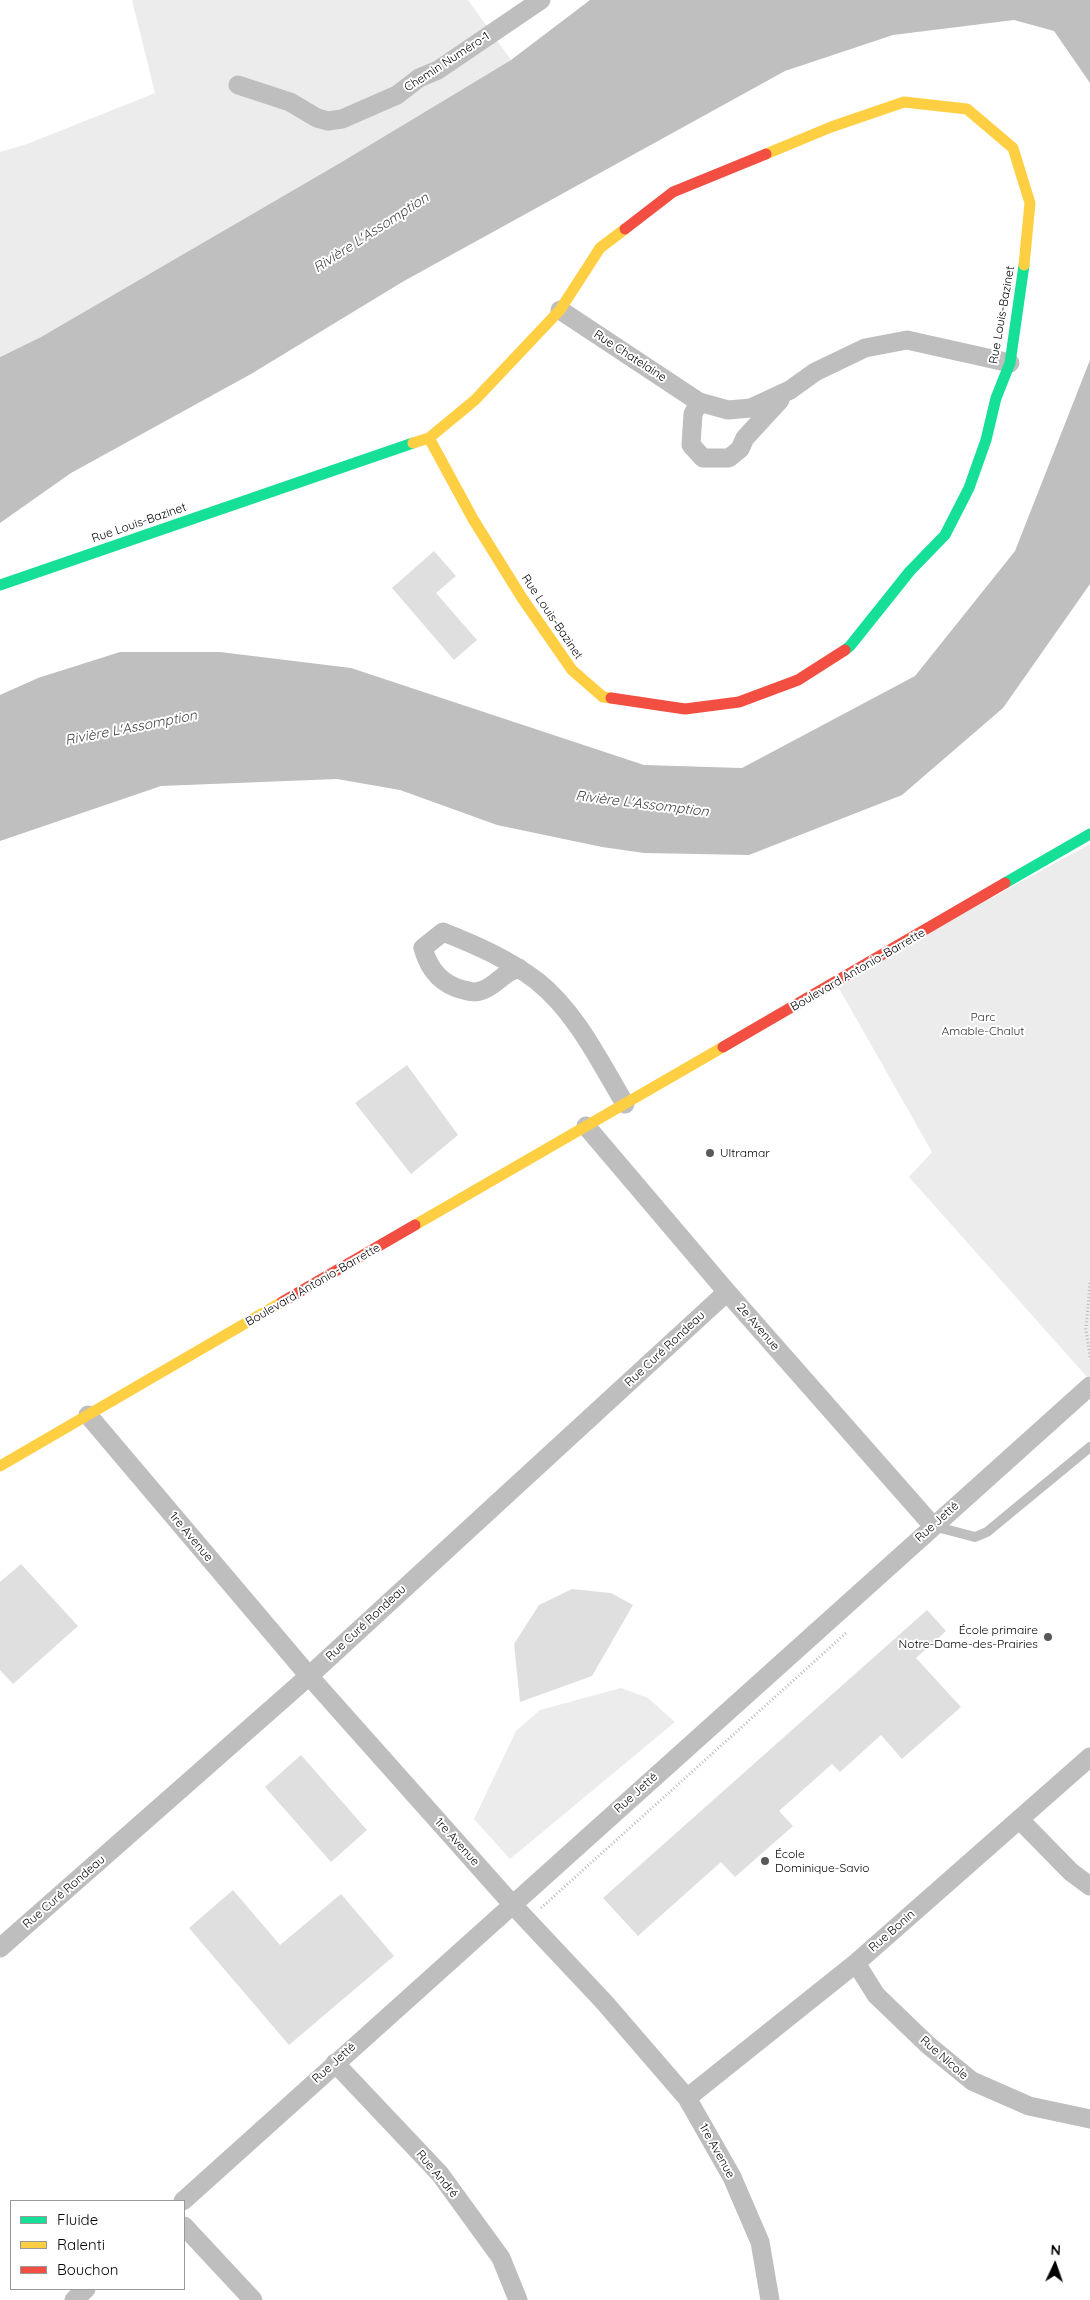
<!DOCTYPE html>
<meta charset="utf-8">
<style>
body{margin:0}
#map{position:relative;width:1090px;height:2300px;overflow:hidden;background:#fff;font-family:Quicksand,sans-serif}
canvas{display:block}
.legend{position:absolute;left:10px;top:2200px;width:175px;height:90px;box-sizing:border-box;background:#fff;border:1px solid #999;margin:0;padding:6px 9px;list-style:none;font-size:15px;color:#000}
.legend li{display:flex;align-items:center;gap:10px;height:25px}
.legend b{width:25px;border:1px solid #999}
.north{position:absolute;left:1030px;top:2240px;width:50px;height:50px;-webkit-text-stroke:4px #fff;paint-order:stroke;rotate:3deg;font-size:14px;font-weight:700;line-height:20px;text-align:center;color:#000}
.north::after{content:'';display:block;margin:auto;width:18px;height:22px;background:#000;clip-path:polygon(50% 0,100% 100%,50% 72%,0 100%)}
</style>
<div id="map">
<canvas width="1090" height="2300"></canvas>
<ul class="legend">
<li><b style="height:6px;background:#16e098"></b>Fluide</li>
<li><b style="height:6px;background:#ffcf43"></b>Ralenti</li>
<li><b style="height:6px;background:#f24e42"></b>Bouchon</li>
</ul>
<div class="north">N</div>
</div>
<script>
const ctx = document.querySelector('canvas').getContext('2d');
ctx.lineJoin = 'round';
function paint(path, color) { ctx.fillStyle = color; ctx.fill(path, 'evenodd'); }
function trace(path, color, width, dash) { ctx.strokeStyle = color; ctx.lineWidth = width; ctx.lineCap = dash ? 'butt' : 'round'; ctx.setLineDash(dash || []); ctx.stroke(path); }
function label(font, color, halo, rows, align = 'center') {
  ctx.font = font + ' Quicksand,sans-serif'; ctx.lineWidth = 4; ctx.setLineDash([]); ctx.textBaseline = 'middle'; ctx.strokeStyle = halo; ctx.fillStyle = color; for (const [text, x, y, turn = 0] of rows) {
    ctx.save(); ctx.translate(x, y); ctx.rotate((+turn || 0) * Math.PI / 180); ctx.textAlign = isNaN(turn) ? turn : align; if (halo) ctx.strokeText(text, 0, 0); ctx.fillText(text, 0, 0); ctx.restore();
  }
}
paint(new Path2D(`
 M 132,0 L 468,0 L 511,60 L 340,163 L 41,337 L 0,357 L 0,152 L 27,144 L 155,93 Z
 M 1090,844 L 1090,1375 L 1087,1377 L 909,1177 L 932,1152 L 836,983 Z
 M 621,1688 L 648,1698 L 675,1722 L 510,1859 L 474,1819 L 516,1731 L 540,1710 Z`), '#ececec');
paint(new Path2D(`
 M 590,0 L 1090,0 L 1090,83 L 1054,31 L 1014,20 L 893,35 L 785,71 L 404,281 L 251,374 L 71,473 L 0,523 L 0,357 L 41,337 L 340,163 L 511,60 Z
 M 1090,360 L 1090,584 L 1003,708 L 902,795 L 749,855 L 644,853 L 602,847 L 497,825 L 400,790 L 337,779 L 161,786 L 0,841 L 0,695 L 38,678 L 120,652 L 220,652 L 351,668 L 644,765 L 742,768 L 915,676 L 1015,551 Z`), '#bfbfbf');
paint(new Path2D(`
 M 434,551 L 456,576 L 436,593 L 477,640 L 454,660 L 392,588 Z
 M 407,1065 L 458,1135 L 411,1174 L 355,1103 Z
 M 21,1564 L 78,1626 L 13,1684 L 0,1670 L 0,1582 Z
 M 572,1589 L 611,1593 L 633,1605 L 592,1676 L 520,1702 L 514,1644 L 539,1605 Z
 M 927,1610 L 946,1631 L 916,1658 L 961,1707 L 902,1759 L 881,1735 L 840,1772 L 832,1764 L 779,1811 L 793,1826 L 735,1877 L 721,1862 L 638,1936 L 603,1898 Z
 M 301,1755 L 367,1830 L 331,1862 L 265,1787 Z
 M 233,1890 L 280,1945 L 341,1894 L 394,1956 L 289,2045 L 189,1928 Z`), '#dfdfdf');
trace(new Path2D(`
 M 1090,1283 L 1086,1329 L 1090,1357
 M 541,1908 L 846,1633`), '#b9b9b9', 3, [1, 2.5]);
trace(new Path2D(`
 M 933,1526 L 975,1537 L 987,1532 L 1090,1447`), '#bebebe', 10);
trace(new Path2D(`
 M 238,85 L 290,102 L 317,118 L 328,121 L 342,119 L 397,95 L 419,78 L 438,70 L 541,0
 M 560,310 L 699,402 L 728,410 L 751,408 L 790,390 L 815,372 L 865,348 L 907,340 L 1010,363
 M 699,402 L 693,414 L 691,445 L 703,458 L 729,458 L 740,449 L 745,438 L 780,400
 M 519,968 C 502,973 498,984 483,990 C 476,993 471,992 464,990 C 442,985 429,970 423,948 L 443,932 C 476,945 508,959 537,981 C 576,1012 600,1062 625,1104
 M 586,1126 L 727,1292 L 933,1526
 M 88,1415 L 309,1676 L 512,1904 L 605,2003 L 687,2098 L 732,2177 L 760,2242 L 770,2300
 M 1019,1819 L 1071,1872 L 1090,1886
 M 0,1948 L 309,1676 L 727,1292
 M 856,1963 L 876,1995 L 928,2045 L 972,2081 L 1029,2106 L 1090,2119
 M 335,2063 L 440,2174 L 501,2258 L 518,2300
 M 687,2098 L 856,1963 L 1090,1757
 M 183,2201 L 1090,1386
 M 184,2226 L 253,2300
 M 74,2300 L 86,2289`), '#bebebe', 19);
trace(new Path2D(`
 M 0,585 L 413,443
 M 845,650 L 850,646 L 910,571 L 945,535 L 969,488 L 986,440 L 996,398 L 1010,363 L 1024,265
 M 1005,883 L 1090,834`), '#16e098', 11);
trace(new Path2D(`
 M 766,154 L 831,127 L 904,102 L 967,109 L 1013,148 L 1030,203 L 1024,265
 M 429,438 L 473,519 L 522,598 L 572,670 L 603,697 L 611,698
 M 413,443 L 429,438 L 475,400 L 560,310 L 600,248 L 625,229
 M 415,1225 L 723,1047
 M 0,1466 L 282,1302`), '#ffcf43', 11);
trace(new Path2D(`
 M 625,229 L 673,192 L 766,154
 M 611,698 L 685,709 L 739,702 L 798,680 L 845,650
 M 723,1047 L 1005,883
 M 282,1302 L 415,1225`), '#f24e42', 11);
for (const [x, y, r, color] of [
 [710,1153,5,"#595959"],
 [1048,1637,5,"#595959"],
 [765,1861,5,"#595959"]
]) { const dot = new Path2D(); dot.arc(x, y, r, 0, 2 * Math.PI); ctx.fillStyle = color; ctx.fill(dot); trace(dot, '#fff', 2); }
label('12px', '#000', '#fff', [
 ["Chemin Numéro-1",447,62,-33],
 ["Rue Louis-Bazinet",1002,315,-80],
 ["Rue Chatelaine",630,356,33],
 ["Rue Louis-Bazinet",139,523,-19],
 ["Rue Louis-Bazinet",552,617,56],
 ["Boulevard Antonio-Barrette",858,970,-30],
 ["Boulevard Antonio-Barrette",313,1285,-30],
 ["2e Avenue",758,1327,49],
 ["Rue Curé Rondeau",665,1349,-43],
 ["Rue Jetté",937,1522,-42],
 ["1re Avenue",191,1537,50],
 ["Rue Curé Rondeau",366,1623,-43],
 ["Rue Jetté",636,1793,-42],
 ["1re Avenue",457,1842,48],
 ["Rue Curé Rondeau",64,1892,-41],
 ["Rue Bonin",892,1931,-41],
 ["Rue Nicole",944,2058,41],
 ["Rue Jetté",334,2063,-42],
 ["1re Avenue",717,2151,61],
 ["Rue André",437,2174,50]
]);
label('12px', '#333', '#fff', [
 ["Parc",983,1017],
 ["Amable-Chalut",983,1031]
]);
label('12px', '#000', '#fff', [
 ["Ultramar",720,1153],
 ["École primaire",1038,1630,"right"],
 ["Notre-Dame-des-Prairies",1038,1644,"right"],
 ["École",775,1854],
 ["Dominique-Savio",775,1868]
], 'left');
label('italic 14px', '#444', '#fff', [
 ["Rivière L'Assomption",371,233,-33],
 ["Rivière L'Assomption",131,728,-11],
 ["Rivière L'Assomption",642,804,7]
]);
</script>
